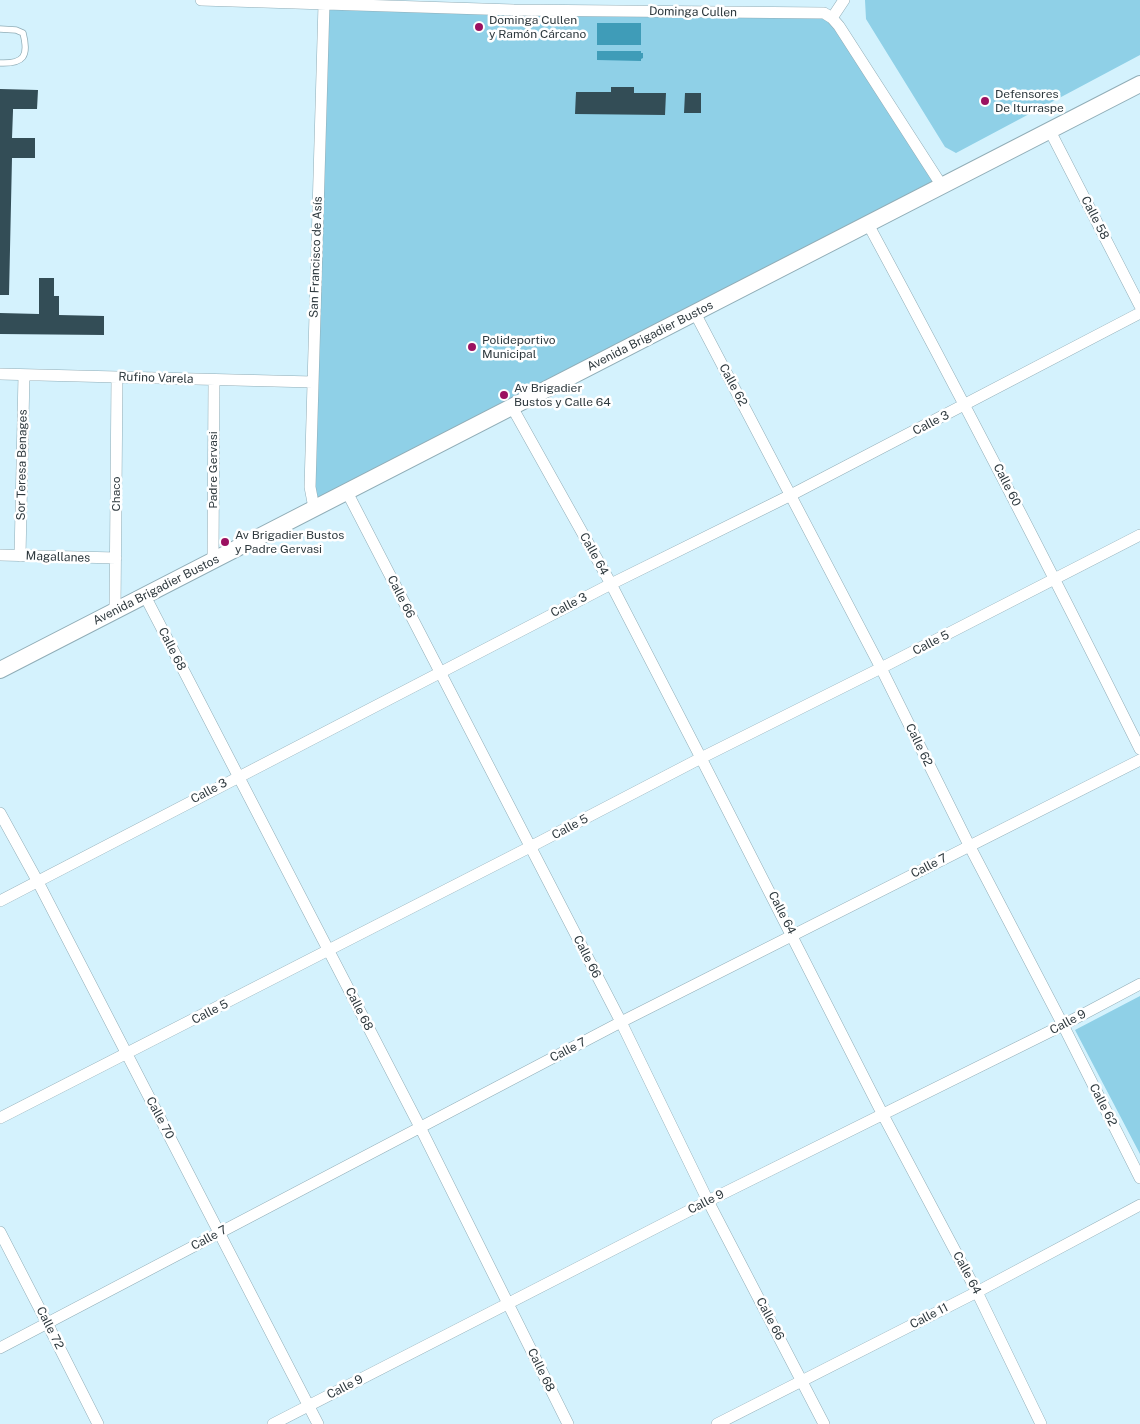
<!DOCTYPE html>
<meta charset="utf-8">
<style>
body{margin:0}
canvas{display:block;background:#d4f2fd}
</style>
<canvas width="1140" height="1424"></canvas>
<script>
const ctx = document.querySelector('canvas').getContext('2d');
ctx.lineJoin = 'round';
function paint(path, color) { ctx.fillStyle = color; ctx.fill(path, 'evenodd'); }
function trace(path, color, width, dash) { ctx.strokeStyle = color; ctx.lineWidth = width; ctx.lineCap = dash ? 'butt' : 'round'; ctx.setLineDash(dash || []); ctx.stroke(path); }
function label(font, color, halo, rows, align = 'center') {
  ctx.font = font + ' "Public Sans",sans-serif'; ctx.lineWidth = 5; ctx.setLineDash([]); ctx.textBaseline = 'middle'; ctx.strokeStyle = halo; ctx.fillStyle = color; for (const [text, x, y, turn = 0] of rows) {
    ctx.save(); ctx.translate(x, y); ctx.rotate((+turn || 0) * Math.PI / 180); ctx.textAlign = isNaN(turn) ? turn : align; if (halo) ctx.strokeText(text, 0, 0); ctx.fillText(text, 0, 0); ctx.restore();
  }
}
paint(new Path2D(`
 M 865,0 L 1140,0 L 1140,55 L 956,153 L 945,147 L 866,19 Z
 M 324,4 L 824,13 L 942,186 L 314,508 Z
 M 1140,996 L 1140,1154 L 1075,1030 Z`), '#8fd0e7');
paint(new Path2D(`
 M 597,23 L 641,23 L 641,45 L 597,45 Z
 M 597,51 L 641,51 L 641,53 L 643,53 L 643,58 L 641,59 L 641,61 L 597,60 Z`), '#3f9cb8');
paint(new Path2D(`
 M 611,87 L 634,87 L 634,93 L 666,93 L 665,115 L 575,114 L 576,92 L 611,92 Z
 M 0,89 L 38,90 L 37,109 L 13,109 L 13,111 L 12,138 L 35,138 L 35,158 L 12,158 L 9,295 L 0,295 Z
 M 685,93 L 701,93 L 701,113 L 684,113 Z
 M 39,278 L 54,278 L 54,296 L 59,296 L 59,315 L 104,316 L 104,335 L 0,334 L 0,313 L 39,314 Z`), '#334d56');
const lane = new Path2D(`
 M 0,29 L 16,30 L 23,33 C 29,56 24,64 0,63`);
const street = new Path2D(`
 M 201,0 L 514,10 L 824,13 L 832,18 L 839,26 L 942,186
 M 832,18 L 844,0
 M 1050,131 L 1140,306
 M 868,224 C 962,398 1052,572 1140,749
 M 695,313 L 881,668 L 969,845 L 1063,1025 L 1140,1178
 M 0,374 L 313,382
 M 512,407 L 611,584 L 701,758 L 883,1115 L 977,1292 L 1041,1424
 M 347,492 L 621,1022 L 708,1201 L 824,1424
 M 314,508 L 310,487 L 324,4
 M 0,555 L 116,558
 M 20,556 L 24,375
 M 213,561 L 214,380
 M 145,596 L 420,1127 L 568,1424
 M 115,611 L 117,377
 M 0,813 L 38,882 L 318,1424
 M 0,901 L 611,584 L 791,495 L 1140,313
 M 0,1118 L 530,847 L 701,758 L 881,668 L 1140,535
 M 0,1232 L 47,1323 L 98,1424
 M 0,1348 L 621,1022 L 1140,760
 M 273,1424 L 708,1201 L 1063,1025 L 1140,984
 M 717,1424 L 977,1292 L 1140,1205`);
const secondary = new Path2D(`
 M 0,670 L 1140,84`);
trace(lane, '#90adb7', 7);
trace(street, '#90adb7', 12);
trace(secondary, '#90adb7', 18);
trace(lane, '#fff', 5.5);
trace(street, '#fff', 11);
trace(secondary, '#fff', 16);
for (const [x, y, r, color] of [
 [479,27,5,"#9b1161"],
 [985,101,5,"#9b1161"],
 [472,347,5,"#9b1161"],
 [504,395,5,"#9b1161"],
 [225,542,5,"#9b1161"]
]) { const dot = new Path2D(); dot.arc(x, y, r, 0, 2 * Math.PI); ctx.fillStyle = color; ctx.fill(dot); trace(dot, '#fff', 2); }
label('12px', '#2e393e', '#fff', [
 ["Dominga Cullen",693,12,1],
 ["Calle 58",1095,218,63],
 ["San Francisco de Asís",316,257,-88],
 ["Avenida Brigadier Bustos",650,336,-27],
 ["Rufino Varela",156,378,2],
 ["Calle 62",733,385,62],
 ["Calle 3",931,423,-27],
 ["Sor Teresa Benages",22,465,-89],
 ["Padre Gervasi",213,470,-90],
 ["Calle 60",1007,485,63],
 ["Chaco",116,494,-90],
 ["Calle 64",594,554,61],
 ["Magallanes",58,557,2],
 ["Avenida Brigadier Bustos",156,590,-27],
 ["Calle 66",401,597,63],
 ["Calle 3",569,605,-27],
 ["Calle 5",931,643,-27],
 ["Calle 68",172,649,63],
 ["Calle 62",919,745,64],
 ["Calle 3",209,791,-28],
 ["Calle 5",570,827,-28],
 ["Calle 7",929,866,-27],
 ["Calle 64",782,913,63],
 ["Calle 66",587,957,63],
 ["Calle 68",359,1009,63],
 ["Calle 5",210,1012,-27],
 ["Calle 9",1068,1022,-28],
 ["Calle 7",568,1050,-27],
 ["Calle 62",1103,1105,63],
 ["Calle 70",160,1118,62],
 ["Calle 9",706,1202,-27],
 ["Calle 7",209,1238,-28],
 ["Calle 64",967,1273,62],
 ["Calle 11",929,1316,-27],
 ["Calle 66",770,1319,62],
 ["Calle 72",50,1328,63],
 ["Calle 68",541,1370,64],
 ["Calle 9",345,1387,-27]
]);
label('12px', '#2e393e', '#fff', [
 ["Dominga Cullen",489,20],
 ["y Ramón Cárcano",489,34],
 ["Defensores",995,94],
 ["De Iturraspe",995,108],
 ["Polideportivo",482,340],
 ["Municipal",482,354],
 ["Av Brigadier",514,388],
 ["Bustos y Calle 64",514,402],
 ["Av Brigadier Bustos",235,535],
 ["y Padre Gervasi",235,549]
], 'left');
</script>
